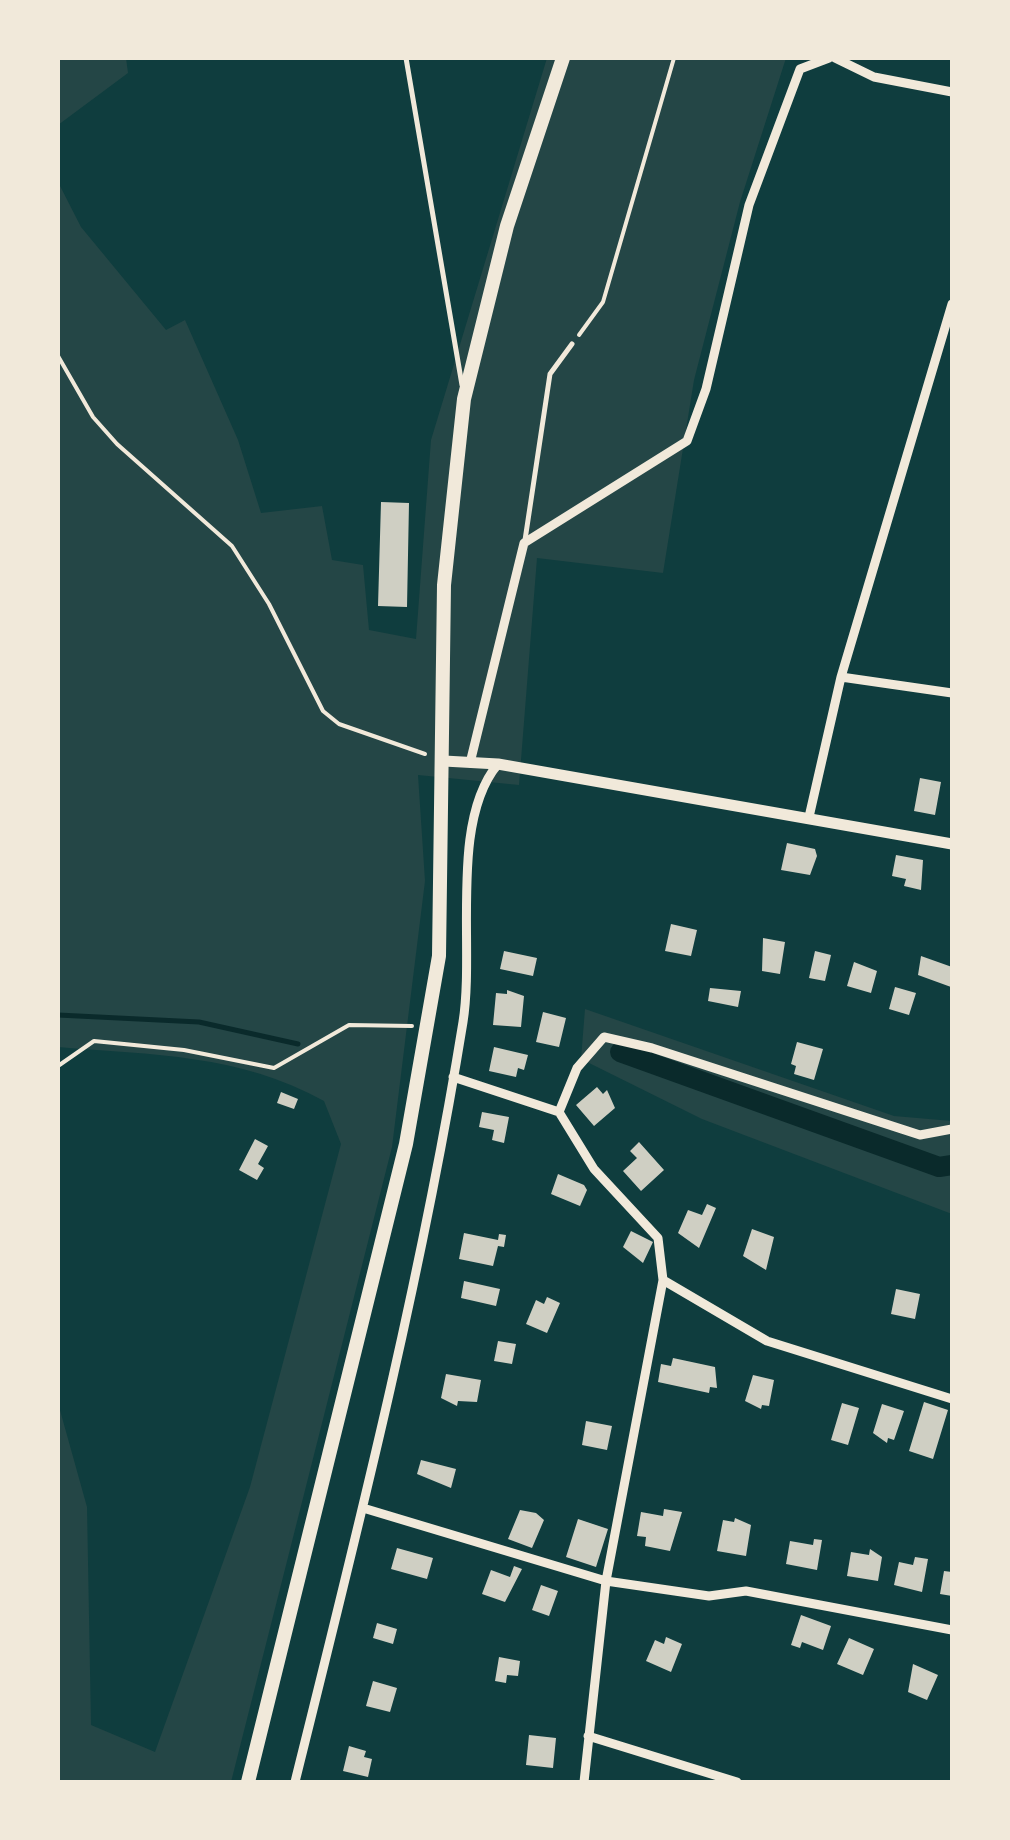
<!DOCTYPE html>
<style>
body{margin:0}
#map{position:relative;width:1010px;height:1840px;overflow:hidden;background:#0f3d3e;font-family:"PT Serif",serif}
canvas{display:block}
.frame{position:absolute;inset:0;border:60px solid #f1e9da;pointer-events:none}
</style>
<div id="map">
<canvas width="1010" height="1840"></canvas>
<div class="frame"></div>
</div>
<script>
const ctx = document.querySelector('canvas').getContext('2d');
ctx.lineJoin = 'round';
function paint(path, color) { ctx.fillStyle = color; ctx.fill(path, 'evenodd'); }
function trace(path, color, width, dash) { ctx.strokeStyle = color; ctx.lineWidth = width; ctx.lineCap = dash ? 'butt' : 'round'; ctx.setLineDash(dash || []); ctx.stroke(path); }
paint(new Path2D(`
 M 58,58 L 126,58 L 128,73 L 58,125 Z
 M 547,58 L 786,58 L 740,202 L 694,380 L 663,573 L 537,558 L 519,785 L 418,775 L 425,881 L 392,1147 L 231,1782 L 58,1782 L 58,1403 L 87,1507 L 91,1725 L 155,1752 L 250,1487 L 341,1144 L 324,1101 C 239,1054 153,1055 58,1047 L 58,182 L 81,227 L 166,330 L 185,320 L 238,440 L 261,513 L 322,506 L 332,560 L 363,565 L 369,630 L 416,639 L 431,440 Z
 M 585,1009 L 894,1116 L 952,1121 L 952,1214 L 702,1119 L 581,1059 Z`), '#244646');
trace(new Path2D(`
 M 58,1015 L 199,1022 L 298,1044`), '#0a2a2b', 5);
trace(new Path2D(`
 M 620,1052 L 939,1167 L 952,1165`), '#0a2a2b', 20);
paint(new Path2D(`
 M 381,502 L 409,503 L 407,607 L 378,606 Z
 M 920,778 L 941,782 L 935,815 L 914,811 Z
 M 787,843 L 815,849 L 817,856 L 810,875 L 781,870 Z
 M 896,855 L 923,860 L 921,890 L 904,886 L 906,879 L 892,876 Z
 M 671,924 L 697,930 L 691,956 L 665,951 Z
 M 763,938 L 785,942 L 780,974 L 762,971 Z
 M 504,951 L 537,958 L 533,976 L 500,969 Z
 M 815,951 L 831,955 L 825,981 L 809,978 Z
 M 921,956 L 952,967 L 951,987 L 918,975 Z
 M 854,962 L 877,971 L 871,993 L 847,986 Z
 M 895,987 L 916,993 L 909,1015 L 889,1009 Z
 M 710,988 L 741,991 L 738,1007 L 708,1001 Z
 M 507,990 L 524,996 L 521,1027 L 493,1025 L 496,993 L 507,994 Z
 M 543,1012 L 566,1018 L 559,1047 L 536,1042 Z
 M 797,1042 L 823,1049 L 814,1080 L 794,1074 L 796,1066 L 791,1064 Z
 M 494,1047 L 528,1055 L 524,1070 L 518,1068 L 516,1077 L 489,1071 Z
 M 597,1087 L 603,1094 L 607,1090 L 615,1108 L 594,1126 L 576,1105 Z
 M 281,1092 L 298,1099 L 294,1109 L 277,1103 Z
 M 482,1112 L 509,1117 L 504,1143 L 492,1140 L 494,1130 L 479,1127 Z
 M 255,1139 L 268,1146 L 258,1164 L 264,1168 L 257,1180 L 239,1170 Z
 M 639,1142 L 664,1170 L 641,1191 L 623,1171 L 637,1158 L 630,1151 Z
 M 558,1174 L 584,1185 L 587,1190 L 580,1206 L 551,1194 Z
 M 707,1204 L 716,1208 L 699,1248 L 678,1233 L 688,1210 L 702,1215 Z
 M 752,1229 L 774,1237 L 766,1270 L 743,1256 Z
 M 631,1231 L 653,1242 L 643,1263 L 623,1247 Z
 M 464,1233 L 498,1240 L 499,1234 L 506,1235 L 504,1247 L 498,1246 L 493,1266 L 459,1259 Z
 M 464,1281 L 500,1289 L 496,1306 L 461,1298 Z
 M 896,1289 L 920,1294 L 915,1319 L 891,1314 Z
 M 547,1297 L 560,1303 L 547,1333 L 526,1324 L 536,1300 L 544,1304 Z
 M 498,1341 L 516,1344 L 512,1364 L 494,1361 Z
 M 673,1358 L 715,1367 L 717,1388 L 710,1387 L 709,1393 L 658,1382 L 661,1364 L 671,1366 Z
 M 446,1374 L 481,1380 L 477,1402 L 458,1401 L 457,1406 L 441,1398 Z
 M 753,1375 L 774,1380 L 769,1406 L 762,1405 L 761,1409 L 745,1401 Z
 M 924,1402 L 948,1410 L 933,1459 L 909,1451 Z
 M 842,1403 L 859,1408 L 848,1445 L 831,1440 Z
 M 882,1404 L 904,1411 L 894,1440 L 888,1438 L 887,1443 L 873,1433 Z
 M 586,1421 L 612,1426 L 607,1450 L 582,1445 Z
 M 421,1460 L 456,1469 L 451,1488 L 417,1474 Z
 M 664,1509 L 682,1512 L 670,1551 L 645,1546 L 646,1537 L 637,1536 L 641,1512 L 663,1516 Z
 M 520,1510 L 536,1513 L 544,1520 L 532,1548 L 508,1539 Z
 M 735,1518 L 751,1525 L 746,1556 L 717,1551 L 723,1520 L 734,1522 Z
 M 578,1519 L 608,1529 L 596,1567 L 566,1557 Z
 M 814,1539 L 822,1540 L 817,1570 L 786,1564 L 790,1541 L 813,1545 Z
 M 397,1548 L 433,1558 L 427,1579 L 391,1569 Z
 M 870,1549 L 882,1557 L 878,1581 L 847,1576 L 851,1552 L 869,1555 Z
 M 915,1557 L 928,1559 L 922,1592 L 894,1585 L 899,1562 L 913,1565 Z
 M 514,1566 L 522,1569 L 505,1602 L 482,1594 L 491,1570 L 510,1577 Z
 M 944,1571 L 952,1572 L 952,1596 L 940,1594 Z
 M 541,1585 L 558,1591 L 549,1616 L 532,1610 Z
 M 801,1615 L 831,1626 L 823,1650 L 802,1642 L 800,1648 L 791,1645 Z
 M 377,1623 L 397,1629 L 393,1644 L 373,1638 Z
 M 666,1637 L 682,1644 L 671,1672 L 646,1661 L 655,1640 L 664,1644 Z
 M 849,1638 L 874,1649 L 863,1675 L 837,1664 Z
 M 499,1657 L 520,1661 L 518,1676 L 507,1675 L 506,1683 L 495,1681 Z
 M 913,1664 L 938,1675 L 927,1700 L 908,1692 Z
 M 373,1681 L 397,1688 L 390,1712 L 366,1706 Z
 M 529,1735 L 556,1738 L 553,1768 L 526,1765 Z
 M 349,1746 L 366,1751 L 364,1757 L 372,1759 L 368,1777 L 343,1771 Z`), '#cfcfc3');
trace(new Path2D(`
 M 579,335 L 603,302 L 674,58
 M 58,356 L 93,417 L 117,444 L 232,546 L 269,604 L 323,711 L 339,724 L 425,754
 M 58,1066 L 94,1041 L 184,1050 L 274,1068 L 349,1025 L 412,1026`), '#f1e9da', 4);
trace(new Path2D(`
 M 406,58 L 462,385
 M 525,540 L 550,374 L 572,344`), '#f1e9da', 5);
trace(new Path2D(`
 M 835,58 L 874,77 L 952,92
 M 841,677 L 952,693
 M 470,763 L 524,543 L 687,441 L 706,389 L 749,205 L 800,69 L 829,58
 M 809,817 L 841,677 L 952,304
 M 453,1077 L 559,1112
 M 559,1112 L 594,1169 L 658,1238 L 663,1280 L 606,1581 L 584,1782
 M 559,1112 L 577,1068 L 604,1037 L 652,1048 L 920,1135 L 952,1129
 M 663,1280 L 767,1341 L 952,1399
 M 363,1508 L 606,1581 L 709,1596 L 746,1591 L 952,1630
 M 588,1736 L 737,1782
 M 295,1782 C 357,1533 422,1276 463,1022 C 475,948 449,822 498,764`), '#f1e9da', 9);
trace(new Path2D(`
 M 444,761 L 498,764 L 952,844`), '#f1e9da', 11);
trace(new Path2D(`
 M 248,1782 L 406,1144 L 439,956 L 444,585 L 464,399 L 507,226 L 563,58`), '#f1e9da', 14);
</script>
